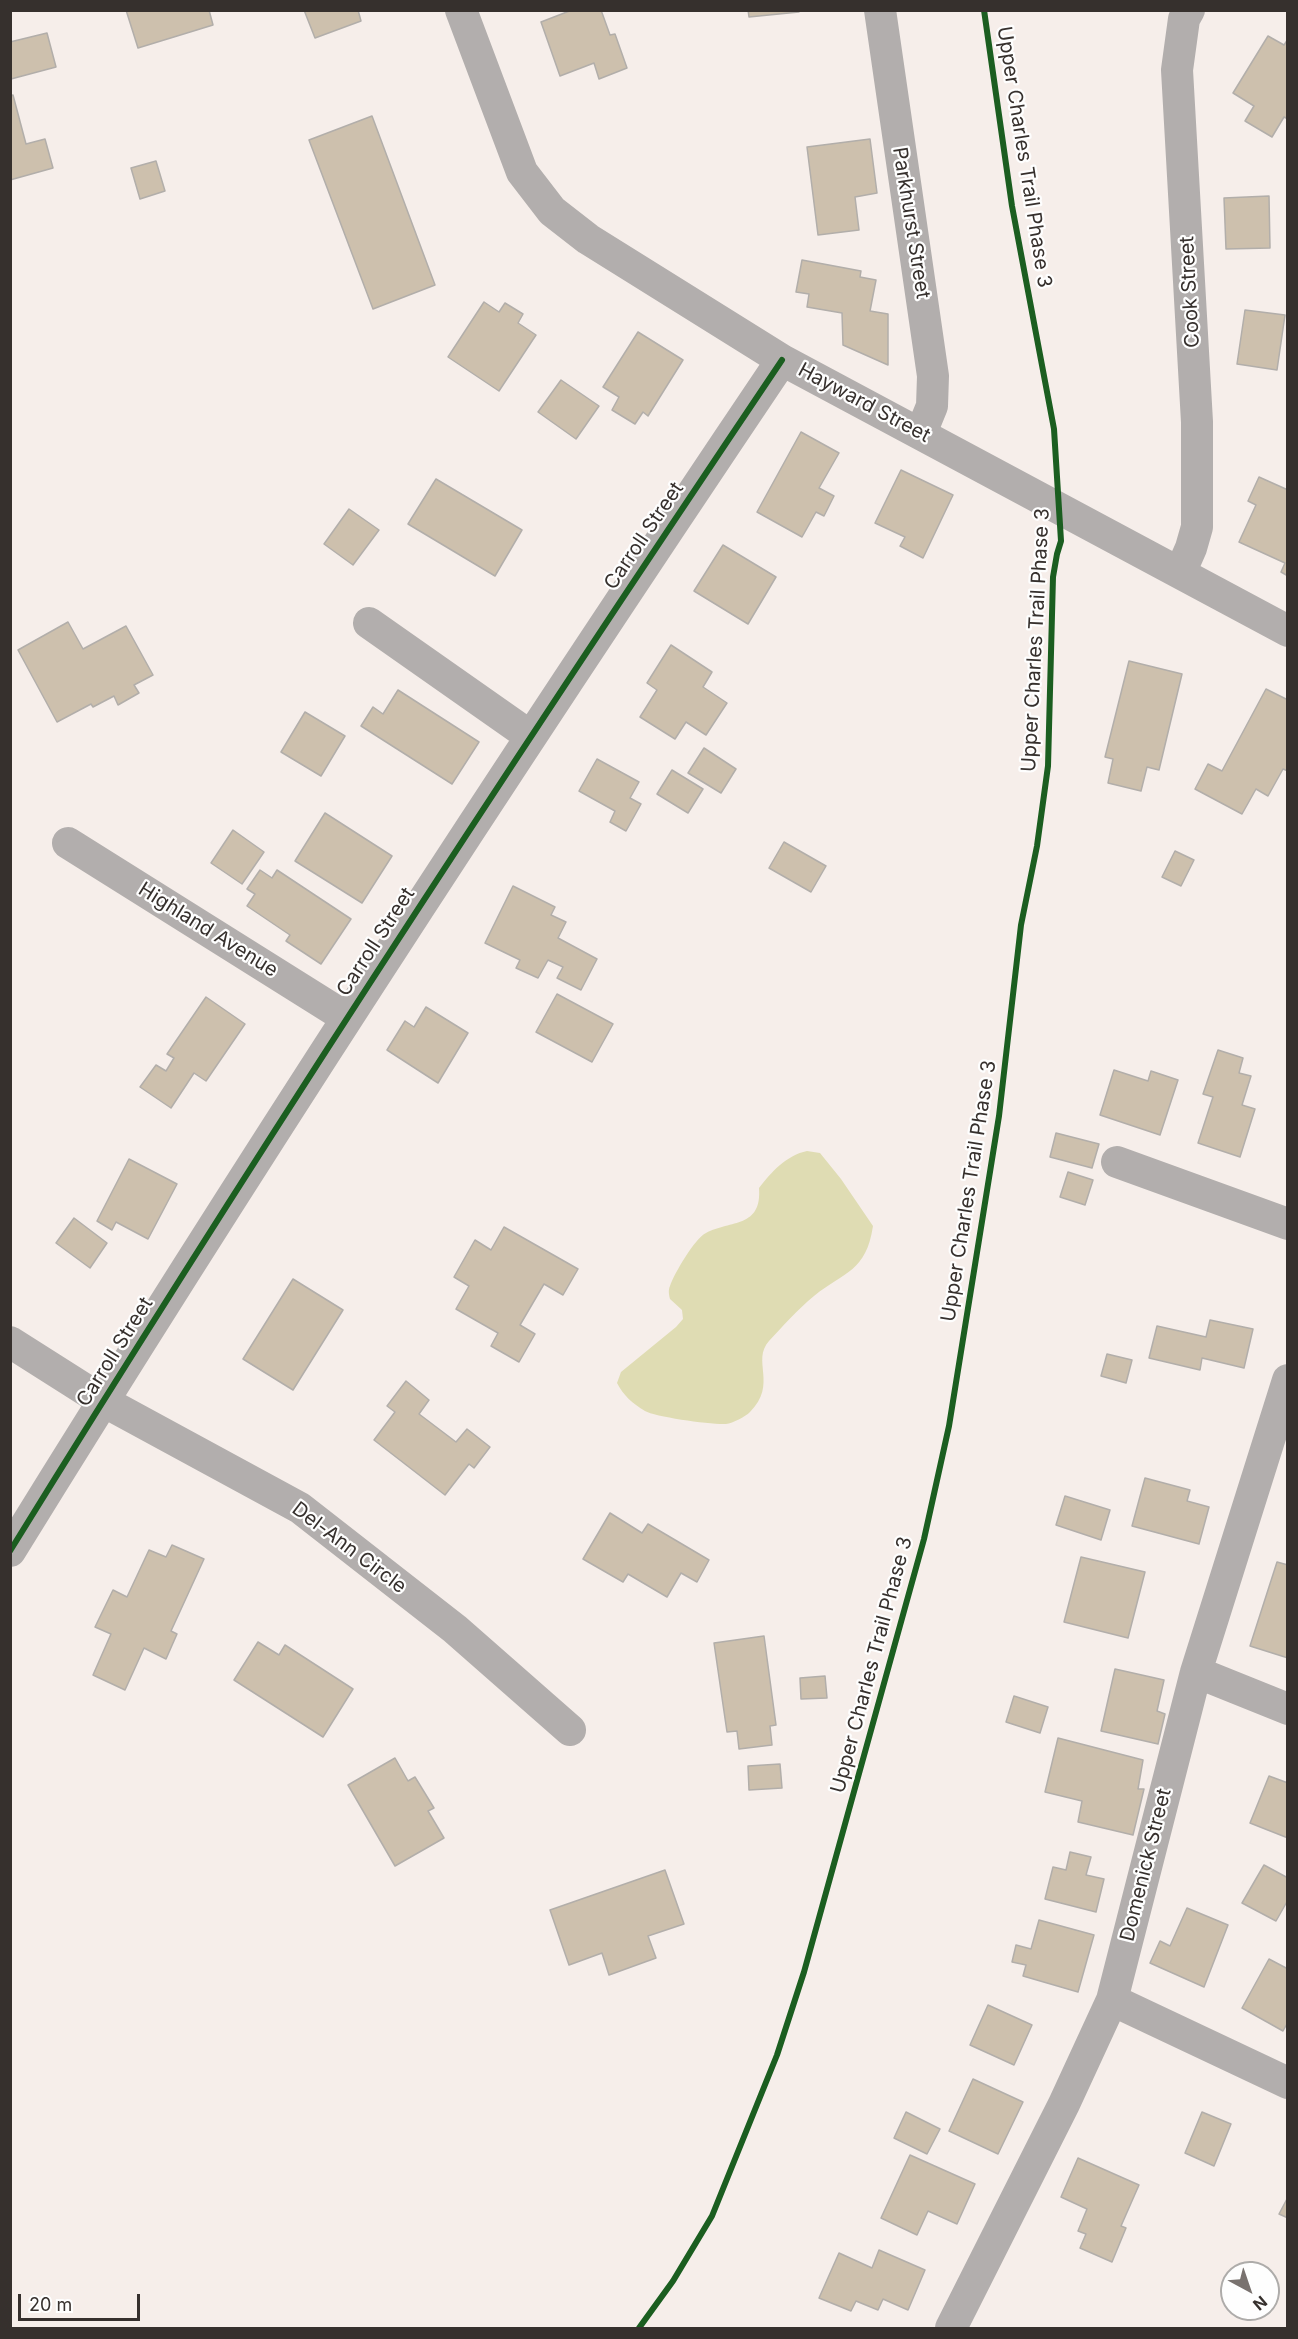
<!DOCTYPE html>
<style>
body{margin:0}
#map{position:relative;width:1298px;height:2339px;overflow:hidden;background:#f6eeea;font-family:Inter,sans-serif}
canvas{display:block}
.frame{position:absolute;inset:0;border:12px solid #36302d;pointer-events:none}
.north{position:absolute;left:1220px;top:2261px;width:60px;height:60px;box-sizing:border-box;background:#fefefe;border:2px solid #aeacaa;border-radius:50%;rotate:140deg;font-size:16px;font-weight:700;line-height:24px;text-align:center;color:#36302d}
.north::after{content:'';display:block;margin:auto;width:21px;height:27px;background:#79726f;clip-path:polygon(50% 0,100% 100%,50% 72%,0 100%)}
.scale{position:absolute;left:18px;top:2294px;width:122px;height:27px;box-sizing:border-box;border:3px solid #36302d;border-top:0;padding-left:8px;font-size:18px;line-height:21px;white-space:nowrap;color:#36302d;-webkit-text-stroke:4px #fefefe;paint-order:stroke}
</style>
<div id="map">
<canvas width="1298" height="2339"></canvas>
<div class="frame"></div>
<div class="north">N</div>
<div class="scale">20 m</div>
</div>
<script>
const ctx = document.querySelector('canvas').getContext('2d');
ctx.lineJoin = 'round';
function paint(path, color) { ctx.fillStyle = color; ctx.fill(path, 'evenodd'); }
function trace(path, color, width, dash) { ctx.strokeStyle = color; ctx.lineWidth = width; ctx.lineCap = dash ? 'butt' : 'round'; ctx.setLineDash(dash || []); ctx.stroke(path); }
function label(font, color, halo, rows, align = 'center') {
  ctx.font = font + ' Inter,sans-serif'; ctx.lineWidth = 4.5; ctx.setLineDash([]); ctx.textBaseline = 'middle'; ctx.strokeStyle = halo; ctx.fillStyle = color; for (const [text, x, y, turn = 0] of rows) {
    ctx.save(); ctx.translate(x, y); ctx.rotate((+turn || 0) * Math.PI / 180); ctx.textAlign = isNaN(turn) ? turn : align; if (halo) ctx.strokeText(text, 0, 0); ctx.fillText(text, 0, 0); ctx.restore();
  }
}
paint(new Path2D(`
 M 807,1151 L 820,1153 L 841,1179 L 873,1226 C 866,1272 845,1271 814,1296 C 798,1309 783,1326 769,1341 C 751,1361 778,1384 750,1412 C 745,1417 733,1423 726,1424 C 713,1425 655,1417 645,1411 C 633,1404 623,1395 617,1383 L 621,1372 L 676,1327 L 683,1319 L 682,1310 L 670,1299 C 669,1295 668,1290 670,1286 C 674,1274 695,1238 706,1233 C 731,1220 762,1228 759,1188 C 771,1172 787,1155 807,1151 Z`), '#dfdcb3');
const building = new Path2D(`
 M 126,10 L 209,10 L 213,25 L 138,48 Z
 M 304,10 L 358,10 L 361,21 L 315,38 Z
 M 572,10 L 601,10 L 610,35 L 615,34 L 627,68 L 599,79 L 594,63 L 560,76 L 541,22 Z
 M 748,10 L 799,10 L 799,12 L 749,17 Z
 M 47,33 L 56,67 L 11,79 L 10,42 Z
 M 1268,36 L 1284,45 L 1288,39 L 1288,119 L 1284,117 L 1272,137 L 1245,121 L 1254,106 L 1233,93 Z
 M 13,95 L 26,144 L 45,139 L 53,168 L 10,180 L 10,96 Z
 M 372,116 L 435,285 L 373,309 L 309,140 Z
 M 870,139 L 877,193 L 855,197 L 859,230 L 818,235 L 807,147 Z
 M 156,161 L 165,191 L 140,199 L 131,168 Z
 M 1269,196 L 1270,248 L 1226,249 L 1224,198 Z
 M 802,260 L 861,271 L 860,277 L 876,280 L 870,311 L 888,314 L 888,365 L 843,345 L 842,313 L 807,307 L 809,294 L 796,292 Z
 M 484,302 L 499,312 L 505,303 L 523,314 L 518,323 L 536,335 L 499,391 L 448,357 Z
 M 1245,310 L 1285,315 L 1277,370 L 1237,364 Z
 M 638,332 L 683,360 L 648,416 L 643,412 L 635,424 L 612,410 L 619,397 L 603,387 Z
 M 561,380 L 599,406 L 576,439 L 538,412 Z
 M 801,432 L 839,453 L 819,488 L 834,496 L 824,516 L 816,512 L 802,537 L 757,512 Z
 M 901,470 L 953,495 L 923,558 L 900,546 L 905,537 L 875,523 Z
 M 1259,477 L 1288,490 L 1288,576 L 1281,572 L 1285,563 L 1239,542 L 1256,505 L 1248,501 Z
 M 436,479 L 522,530 L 495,576 L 408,524 Z
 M 349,509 L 379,530 L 353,565 L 324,544 Z
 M 723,545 L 776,577 L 748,624 L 694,591 Z
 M 68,622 L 83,649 L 126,626 L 153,675 L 134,685 L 139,693 L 118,705 L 114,696 L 93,707 L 91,704 L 57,722 L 18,650 Z
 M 671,645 L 712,672 L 703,687 L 727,703 L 706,735 L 686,722 L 675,739 L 640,717 L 657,690 L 647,683 Z
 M 1129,661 L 1182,674 L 1159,770 L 1147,767 L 1141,791 L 1108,783 L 1113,759 L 1105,757 Z
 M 1266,689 L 1288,700 L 1288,771 L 1283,769 L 1268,796 L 1256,789 L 1242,814 L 1195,789 L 1208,764 L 1222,771 Z
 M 398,690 L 479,742 L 452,784 L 361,726 L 373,707 L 383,714 Z
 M 305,712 L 345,736 L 321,776 L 281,752 Z
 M 704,748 L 736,769 L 721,793 L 688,773 Z
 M 597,759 L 639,782 L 630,798 L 641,804 L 626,831 L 610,822 L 615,811 L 579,791 Z
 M 672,770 L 703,789 L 688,813 L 657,794 Z
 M 325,813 L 392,856 L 362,903 L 295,861 Z
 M 233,830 L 264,852 L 242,884 L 211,863 Z
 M 784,842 L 826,866 L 811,892 L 769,868 Z
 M 1175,851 L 1194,860 L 1181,886 L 1162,877 Z
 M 260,870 L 272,878 L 277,870 L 351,919 L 321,964 L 286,941 L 290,935 L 247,906 L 255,894 L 247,889 Z
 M 513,886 L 555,907 L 551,915 L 566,922 L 558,938 L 597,959 L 581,990 L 557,978 L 563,967 L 548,960 L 538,978 L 516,968 L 520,960 L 485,943 Z
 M 557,994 L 613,1024 L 592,1062 L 536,1032 Z
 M 206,997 L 245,1024 L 206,1081 L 194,1073 L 171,1108 L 140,1087 L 156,1065 L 166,1071 L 174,1058 L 167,1054 Z
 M 426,1007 L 468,1033 L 438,1083 L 387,1050 L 405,1021 L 414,1027 Z
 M 1218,1050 L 1243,1058 L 1239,1073 L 1251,1076 L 1242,1105 L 1255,1109 L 1240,1157 L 1198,1143 L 1213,1097 L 1203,1094 Z
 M 1114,1070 L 1148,1081 L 1151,1071 L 1178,1080 L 1160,1135 L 1100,1115 Z
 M 1056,1133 L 1099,1144 L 1092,1168 L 1050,1157 Z
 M 129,1159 L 177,1184 L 148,1239 L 116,1222 L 112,1230 L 97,1221 Z
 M 1068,1172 L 1093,1180 L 1085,1205 L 1060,1197 Z
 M 74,1218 L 107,1243 L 90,1268 L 56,1243 Z
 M 504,1227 L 578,1269 L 563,1295 L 544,1284 L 520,1325 L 535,1334 L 519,1362 L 491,1346 L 498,1333 L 456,1309 L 469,1286 L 454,1277 L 475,1240 L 491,1250 Z
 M 293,1279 L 343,1310 L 293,1390 L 243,1359 Z
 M 1210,1320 L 1253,1329 L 1244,1368 L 1202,1358 L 1200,1370 L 1149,1358 L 1157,1326 L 1206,1337 Z
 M 1107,1354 L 1132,1360 L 1126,1383 L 1101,1376 Z
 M 406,1381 L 429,1400 L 419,1414 L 456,1442 L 467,1429 L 490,1447 L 474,1468 L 469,1464 L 445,1495 L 374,1440 L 395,1412 L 387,1406 Z
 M 1145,1478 L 1190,1490 L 1187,1501 L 1209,1507 L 1199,1544 L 1132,1526 Z
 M 1065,1496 L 1110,1510 L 1101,1540 L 1056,1525 Z
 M 610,1513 L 642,1533 L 648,1524 L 709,1560 L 697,1582 L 681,1573 L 667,1597 L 628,1574 L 623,1582 L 583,1559 Z
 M 172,1545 L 204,1559 L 171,1631 L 177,1634 L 166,1659 L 144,1648 L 125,1690 L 93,1675 L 111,1634 L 95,1627 L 113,1590 L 127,1597 L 149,1550 L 166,1557 Z
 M 1081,1557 L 1145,1572 L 1128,1638 L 1064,1622 Z
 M 1277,1562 L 1288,1565 L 1288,1658 L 1250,1646 Z
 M 764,1636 L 776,1725 L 770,1726 L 772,1745 L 739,1749 L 737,1731 L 727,1732 L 714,1643 Z
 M 258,1642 L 279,1655 L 285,1645 L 353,1689 L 323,1737 L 234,1680 Z
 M 1115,1669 L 1164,1680 L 1157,1711 L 1165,1714 L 1158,1744 L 1101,1731 Z
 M 825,1676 L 827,1698 L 801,1699 L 800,1678 Z
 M 1014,1696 L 1048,1707 L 1040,1733 L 1006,1722 Z
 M 1058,1738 L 1143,1760 L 1138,1789 L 1144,1789 L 1133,1835 L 1078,1822 L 1082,1801 L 1045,1792 Z
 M 395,1758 L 408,1781 L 415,1777 L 434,1808 L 428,1811 L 444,1838 L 395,1866 L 348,1785 Z
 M 780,1764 L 782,1788 L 749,1790 L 748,1766 Z
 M 1269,1776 L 1288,1783 L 1288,1838 L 1250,1823 Z
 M 1070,1852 L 1091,1857 L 1086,1875 L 1104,1879 L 1096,1912 L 1045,1899 L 1053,1867 L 1066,1870 Z
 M 1264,1865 L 1288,1878 L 1288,1900 L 1276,1921 L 1242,1903 Z
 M 665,1870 L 684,1924 L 648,1936 L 656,1958 L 609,1975 L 602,1953 L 569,1965 L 550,1910 Z
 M 1187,1908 L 1228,1925 L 1204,1987 L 1150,1963 L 1160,1941 L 1170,1946 Z
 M 1039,1920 L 1094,1935 L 1078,1992 L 1023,1976 L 1026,1965 L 1012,1962 L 1016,1945 L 1031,1949 Z
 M 1269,1959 L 1288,1969 L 1288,2022 L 1283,2031 L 1242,2008 Z
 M 988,2005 L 1032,2025 L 1014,2065 L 970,2045 Z
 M 973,2079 L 1023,2102 L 998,2154 L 949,2131 Z
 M 906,2112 L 940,2129 L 927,2154 L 894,2138 Z
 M 1202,2112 L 1231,2124 L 1214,2166 L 1185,2153 Z
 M 910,2155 L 975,2184 L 957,2224 L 928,2211 L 917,2235 L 881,2218 Z
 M 1078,2158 L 1139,2185 L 1121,2226 L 1126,2228 L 1112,2262 L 1080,2248 L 1086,2234 L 1078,2231 L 1087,2209 L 1061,2197 Z
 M 1288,2197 L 1288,2218 L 1279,2214 Z
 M 879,2250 L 925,2270 L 908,2310 L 883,2299 L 878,2310 L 856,2301 L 851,2311 L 819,2298 L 839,2253 L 872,2268 Z`);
paint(building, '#cdc0ad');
trace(building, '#b2aeaa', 1.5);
trace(new Path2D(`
 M 461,10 L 522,172 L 552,211 L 588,239 L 782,360 L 1288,631
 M 880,10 L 933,376 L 932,406 L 921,433
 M 1180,573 L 1191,548 L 1197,527 L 1197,422 L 1177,70 L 1184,19 L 1189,10
 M 369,623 L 530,736
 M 68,843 L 347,1018
 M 1117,1162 L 1288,1224
 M 10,1342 L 103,1401 L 300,1508 L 455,1629 L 570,1730
 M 10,1551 C 259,1148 518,752 782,360
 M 1196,1672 L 1288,1709
 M 1112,2000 L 1288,2083
 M 951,2328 L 1064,2104 L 1112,2000 L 1196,1672 L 1288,1380`), '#b2aead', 32);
trace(new Path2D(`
 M 10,1551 C 259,1148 518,752 782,360
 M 639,2328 L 673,2281 L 712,2216 L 777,2055 L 804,1972 L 924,1539 L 949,1426 L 999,1116 L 1021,925 L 1037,846 L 1048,766 L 1053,577 L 1057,554 L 1061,541 L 1054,429 L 1012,206 L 984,10`), '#1b5e20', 6);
label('20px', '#36302d', '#fefefe', [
 ["Upper Charles Trail Phase 3",1024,157,81],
 ["Parkhurst Street",911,223,81],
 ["Cook Street",1190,292,-93],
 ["Hayward Street",864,403,28],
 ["Carroll Street",644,536,-56],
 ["Upper Charles Trail Phase 3",1036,640,-87],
 ["Highland Avenue",208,930,32],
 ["Carroll Street",376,942,-57],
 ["Upper Charles Trail Phase 3",969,1191,-81],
 ["Carroll Street",115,1352,-58],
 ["Del-Ann Circle",349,1548,37],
 ["Upper Charles Trail Phase 3",872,1665,-75],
 ["Domenick Street",1146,1865,-76]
]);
</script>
